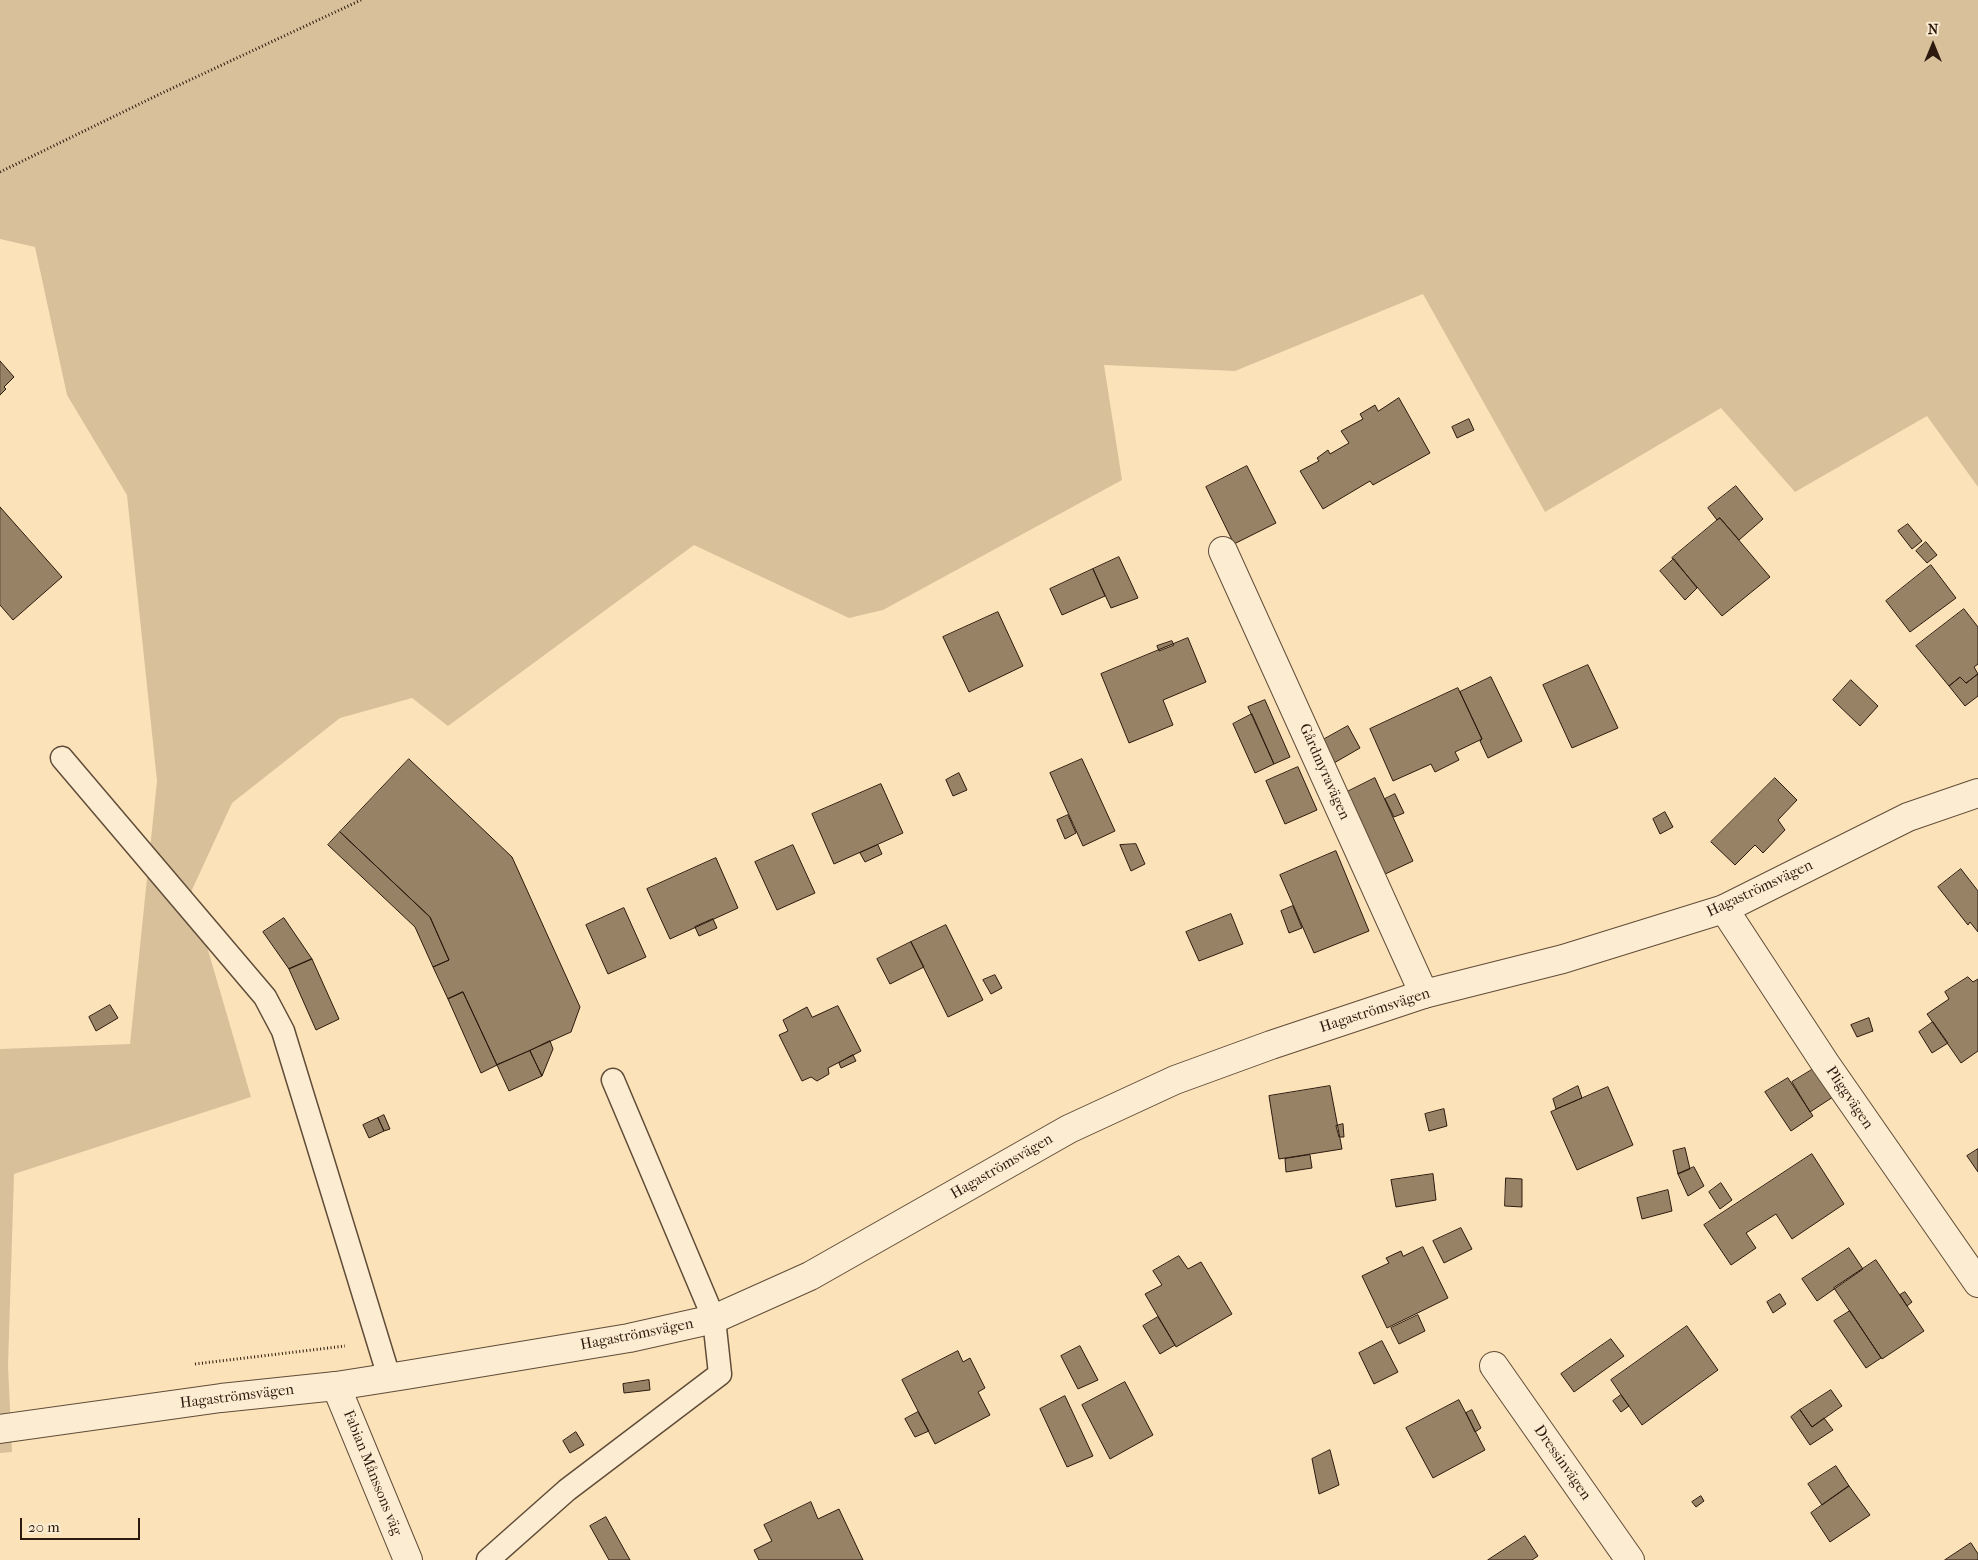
<!DOCTYPE html>
<meta charset="utf-8">
<style>
body{margin:0}
#map{position:relative;width:1978px;height:1560px;overflow:hidden;background:#fbe2b8;font-family:"IM FELL French Canon",serif}
canvas{display:block}
.north{position:absolute;left:1908px;top:20px;width:50px;height:50px;-webkit-text-stroke:4px #fcecd1;paint-order:stroke;rotate:0deg;font-size:14px;font-weight:700;line-height:20px;text-align:center;color:#2c1a0e}
.north::after{content:'';display:block;margin:auto;width:18px;height:22px;background:#2c1a0e;clip-path:polygon(50% 0,100% 100%,50% 72%,0 100%)}
.scale{position:absolute;left:20px;top:1518px;width:120px;height:22px;box-sizing:border-box;border:2px solid #2c1a0e;border-top:0;padding-left:6px;font-size:15px;line-height:18px;white-space:nowrap;color:#2c1a0e;-webkit-text-stroke:4px #fcecd1;paint-order:stroke}
</style>
<div id="map">
<canvas width="1978" height="1560"></canvas>
<div class="north">N</div>
<div class="scale">20 m</div>
</div>
<script>
const ctx = document.querySelector('canvas').getContext('2d');
ctx.lineJoin = 'round';
function paint(path, color) { ctx.fillStyle = color; ctx.fill(path, 'evenodd'); }
function trace(path, color, width, dash) { ctx.strokeStyle = color; ctx.lineWidth = width; ctx.lineCap = dash ? 'butt' : 'round'; ctx.setLineDash(dash || []); ctx.stroke(path); }
function label(font, color, halo, rows, align = 'center') {
  ctx.font = font + ' "IM FELL French Canon",serif'; ctx.lineWidth = 4.5; ctx.setLineDash([]); ctx.textBaseline = 'middle'; ctx.strokeStyle = halo; ctx.fillStyle = color; for (const [text, x, y, turn = 0] of rows) {
    ctx.save(); ctx.translate(x, y); ctx.rotate((+turn || 0) * Math.PI / 180); ctx.textAlign = isNaN(turn) ? turn : align; if (halo) ctx.strokeText(text, 0, 0); ctx.fillText(text, 0, 0); ctx.restore();
  }
}
paint(new Path2D(`
 M 0,0 L 1978,0 L 1978,487 L 1927,416 L 1795,492 L 1721,408 L 1545,512 L 1423,294 L 1235,371 L 1104,365 L 1122,480 L 883,610 L 849,618 L 694,545 L 448,726 L 412,698 L 340,718 L 232,803 L 191,892 L 251,1097 L 14,1174 L 8,1366 L 12,1452 L 0,1453 L 0,1049 L 130,1044 L 157,781 L 127,495 L 67,395 L 35,247 L 0,239 Z`), '#d8c09b');
const building = new Path2D(`
 M 0,361 L 14,377 L 4,387 L 6,389 L 0,395 Z
 M 1399,398 L 1430,453 L 1373,485 L 1370,481 L 1323,509 L 1300,471 L 1319,461 L 1317,458 L 1328,450 L 1330,454 L 1349,443 L 1341,431 L 1363,419 L 1360,414 L 1375,405 L 1378,411 Z
 M 1469,419 L 1474,430 L 1457,438 L 1452,427 Z
 M 1247,466 L 1276,523 L 1234,544 L 1206,487 Z
 M 1736,486 L 1763,519 L 1739,540 L 1720,518 L 1717,520 L 1708,508 Z
 M 0,507 L 62,577 L 13,620 L 0,605 Z
 M 1720,518 L 1770,577 L 1722,616 L 1672,558 Z
 M 1908,524 L 1922,541 L 1912,549 L 1898,531 Z
 M 1926,542 L 1937,555 L 1927,563 L 1916,551 Z
 M 1119,557 L 1138,598 L 1111,608 L 1093,569 Z
 M 1674,559 L 1697,588 L 1685,600 L 1660,571 Z
 M 1931,565 L 1956,598 L 1910,632 L 1886,601 Z
 M 1093,569 L 1105,596 L 1062,615 L 1050,589 Z
 M 1964,609 L 1978,627 L 1978,664 L 1974,667 L 1978,674 L 1966,683 L 1960,677 L 1949,686 L 1916,646 Z
 M 998,612 L 1023,666 L 969,692 L 943,637 Z
 M 1188,638 L 1206,682 L 1163,700 L 1173,725 L 1129,743 L 1101,674 Z
 M 1172,641 L 1174,645 L 1159,651 L 1157,646 Z
 M 1588,665 L 1618,728 L 1572,748 L 1543,685 Z
 M 1978,674 L 1978,696 L 1965,706 L 1949,686 L 1960,677 L 1966,683 Z
 M 1491,677 L 1522,741 L 1488,758 L 1480,741 L 1482,739 L 1460,692 Z
 M 1851,680 L 1878,706 L 1860,726 L 1833,700 Z
 M 1458,688 L 1482,739 L 1455,752 L 1459,760 L 1435,772 L 1431,764 L 1393,781 L 1370,729 Z
 M 1265,700 L 1290,757 L 1274,764 L 1248,707 Z
 M 1252,714 L 1274,764 L 1255,773 L 1233,724 Z
 M 1348,726 L 1360,748 L 1334,763 L 1321,741 Z
 M 409,759 L 512,857 L 580,1007 L 571,1032 L 497,1065 L 463,992 L 448,999 L 433,967 L 449,960 L 430,917 L 340,832 Z
 M 1082,759 L 1115,831 L 1083,846 L 1050,773 Z
 M 1298,767 L 1317,810 L 1285,824 L 1266,781 Z
 M 959,773 L 967,790 L 953,796 L 946,780 Z
 M 1375,778 L 1413,861 L 1381,876 L 1343,794 Z
 M 1775,778 L 1797,800 L 1778,820 L 1785,830 L 1763,853 L 1755,845 L 1735,865 L 1711,842 Z
 M 881,784 L 903,833 L 834,864 L 812,814 Z
 M 1395,794 L 1404,813 L 1394,817 L 1385,799 Z
 M 1665,812 L 1673,827 L 1660,834 L 1653,819 Z
 M 1068,815 L 1076,833 L 1065,839 L 1057,820 Z
 M 340,832 L 430,917 L 449,960 L 433,967 L 415,927 L 328,845 Z
 M 1136,844 L 1145,864 L 1131,871 L 1120,845 Z
 M 793,845 L 815,893 L 777,910 L 755,862 Z
 M 878,845 L 882,854 L 865,862 L 860,853 Z
 M 1336,851 L 1369,931 L 1314,953 L 1280,875 Z
 M 716,858 L 738,908 L 670,939 L 647,889 Z
 M 1961,869 L 1978,891 L 1978,932 L 1970,922 L 1968,925 L 1938,887 Z
 M 1293,906 L 1302,928 L 1289,933 L 1281,911 Z
 M 624,908 L 646,957 L 608,974 L 586,925 Z
 M 1231,914 L 1243,944 L 1199,961 L 1186,932 Z
 M 284,918 L 312,959 L 289,969 L 263,932 Z
 M 713,919 L 717,928 L 699,936 L 695,927 Z
 M 946,925 L 983,1000 L 948,1017 L 911,942 Z
 M 911,942 L 924,967 L 890,984 L 877,959 Z
 M 312,959 L 339,1019 L 316,1030 L 289,969 Z
 M 995,975 L 1002,988 L 991,994 L 983,980 Z
 M 1968,977 L 1973,982 L 1978,979 L 1978,1051 L 1961,1063 L 1927,1014 L 1949,999 L 1945,992 Z
 M 463,992 L 497,1065 L 481,1073 L 448,999 Z
 M 110,1005 L 118,1018 L 96,1031 L 89,1017 Z
 M 838,1006 L 861,1051 L 828,1068 L 829,1074 L 817,1081 L 811,1077 L 802,1081 L 779,1035 L 788,1031 L 783,1020 L 807,1007 L 812,1017 Z
 M 1869,1018 L 1873,1031 L 1857,1037 L 1851,1025 Z
 M 1933,1022 L 1948,1043 L 1932,1053 L 1919,1032 Z
 M 550,1041 L 553,1049 L 542,1076 L 530,1051 Z
 M 530,1051 L 542,1076 L 509,1091 L 497,1065 Z
 M 853,1055 L 856,1061 L 841,1068 L 839,1063 Z
 M 1815,1068 L 1833,1097 L 1810,1112 L 1792,1082 Z
 M 1788,1078 L 1813,1116 L 1791,1131 L 1765,1092 Z
 M 1330,1086 L 1342,1149 L 1279,1159 L 1269,1096 Z
 M 1578,1086 L 1582,1098 L 1556,1109 L 1553,1099 Z
 M 1608,1087 L 1633,1145 L 1577,1170 L 1551,1112 Z
 M 1444,1109 L 1447,1126 L 1429,1131 L 1425,1114 Z
 M 384,1115 L 390,1129 L 384,1131 L 378,1118 Z
 M 378,1118 L 384,1131 L 369,1138 L 363,1125 Z
 M 1343,1124 L 1344,1137 L 1339,1137 L 1336,1126 Z
 M 1685,1148 L 1690,1169 L 1678,1174 L 1673,1151 Z
 M 1978,1149 L 1978,1172 L 1967,1156 Z
 M 1812,1154 L 1844,1204 L 1792,1239 L 1776,1214 L 1746,1233 L 1756,1248 L 1731,1265 L 1704,1225 Z
 M 1310,1155 L 1312,1168 L 1286,1172 L 1285,1159 Z
 M 1694,1167 L 1704,1186 L 1688,1196 L 1678,1174 Z
 M 1433,1174 L 1436,1200 L 1396,1207 L 1391,1180 Z
 M 1506,1178 L 1522,1179 L 1522,1207 L 1505,1206 Z
 M 1721,1183 L 1732,1200 L 1720,1209 L 1709,1192 Z
 M 1668,1190 L 1672,1211 L 1642,1219 L 1637,1198 Z
 M 1461,1228 L 1472,1249 L 1444,1263 L 1433,1241 Z
 M 1423,1247 L 1448,1298 L 1387,1328 L 1362,1276 L 1389,1263 L 1386,1258 L 1401,1251 L 1403,1256 Z
 M 1849,1248 L 1863,1269 L 1817,1301 L 1802,1279 Z
 M 1179,1256 L 1188,1269 L 1201,1262 L 1232,1314 L 1176,1347 L 1145,1294 L 1162,1285 L 1153,1271 Z
 M 1876,1260 L 1924,1331 L 1882,1359 L 1834,1288 Z
 M 1905,1292 L 1912,1302 L 1907,1306 L 1900,1295 Z
 M 1780,1294 L 1786,1304 L 1773,1313 L 1767,1302 Z
 M 1850,1311 L 1881,1358 L 1866,1368 L 1834,1321 Z
 M 1418,1315 L 1425,1331 L 1399,1344 L 1391,1328 Z
 M 1158,1317 L 1175,1345 L 1160,1354 L 1143,1326 Z
 M 1687,1326 L 1718,1370 L 1642,1425 L 1611,1380 Z
 M 1611,1339 L 1624,1356 L 1574,1392 L 1561,1374 Z
 M 1382,1341 L 1398,1372 L 1374,1384 L 1359,1353 Z
 M 1080,1346 L 1098,1380 L 1078,1389 L 1061,1356 Z
 M 958,1351 L 963,1362 L 970,1358 L 985,1388 L 978,1392 L 990,1415 L 935,1444 L 902,1380 Z
 M 649,1380 L 650,1390 L 624,1393 L 623,1384 Z
 M 1125,1382 L 1153,1435 L 1110,1459 L 1082,1405 Z
 M 1831,1390 L 1842,1406 L 1812,1427 L 1800,1410 Z
 M 1621,1395 L 1629,1406 L 1621,1412 L 1613,1401 Z
 M 1065,1396 L 1093,1456 L 1067,1467 L 1040,1409 Z
 M 1459,1400 L 1485,1450 L 1433,1478 L 1406,1428 Z
 M 1472,1410 L 1481,1428 L 1475,1432 L 1466,1413 Z
 M 1800,1410 L 1812,1427 L 1824,1418 L 1833,1430 L 1810,1445 L 1791,1417 Z
 M 918,1412 L 929,1431 L 915,1437 L 905,1419 Z
 M 576,1432 L 584,1445 L 570,1453 L 563,1441 Z
 M 1330,1450 L 1339,1485 L 1319,1494 L 1312,1459 Z
 M 1836,1466 L 1849,1486 L 1822,1505 L 1808,1484 Z
 M 1849,1486 L 1870,1515 L 1830,1542 L 1811,1513 Z
 M 1701,1496 L 1704,1501 L 1696,1507 L 1692,1502 Z
 M 811,1502 L 818,1519 L 839,1509 L 863,1560 L 759,1560 L 754,1550 L 772,1541 L 764,1525 Z
 M 606,1517 L 630,1560 L 609,1560 L 590,1526 Z
 M 1525,1536 L 1538,1556 L 1532,1560 L 1488,1560 Z
 M 1971,1543 L 1978,1554 L 1978,1560 L 1945,1560 Z`);
paint(building, '#988266');
trace(building, '#2c1a0e', 1);
const service = new Path2D(`
 M 62,758 L 265,997 L 283,1031 L 389,1377
 M 488,1560 L 567,1490 L 720,1374 L 714,1319 L 613,1080`);
const minor = new Path2D(`
 M 1223,551 L 1424,994
 M 1724,909 L 1825,1063 L 1978,1283
 M 1494,1366 L 1630,1560
 M 336,1386 L 408,1560`);
const tertiary = new Path2D(`
 M 0,1429 L 221,1398 L 336,1386 L 406,1375 L 629,1338 L 714,1319 L 810,1276 L 1069,1129 L 1175,1080 L 1271,1045 L 1424,994 L 1563,959 L 1724,909 L 1908,817 L 1978,793`);
trace(service, '#604c38', 25);
trace(minor, '#604c38', 30);
trace(tertiary, '#604c38', 30);
trace(new Path2D(`
 M 0,172 L 162,93 L 361,0
 M 195,1364 L 345,1346`), '#2c1a0e', 3, [1, 2.5]);
trace(service, '#fcecd1', 22);
trace(minor, '#fcecd1', 28);
trace(tertiary, '#fcecd1', 28);
label('15px', '#2c1a0e', '#fcecd1', [
 ["Gårdmyravägen",1324,772,66],
 ["Hagaströmsvägen",1760,889,-25],
 ["Hagaströmsvägen",1375,1011,-18],
 ["Pliggvägen",1849,1098,56],
 ["Hagaströmsvägen",1002,1167,-30],
 ["Hagaströmsvägen",637,1335,-11],
 ["Hagaströmsvägen",237,1397,-7],
 ["Dressinvägen",1562,1463,55],
 ["Fabian Månssons väg",372,1473,68]
]);
</script>
